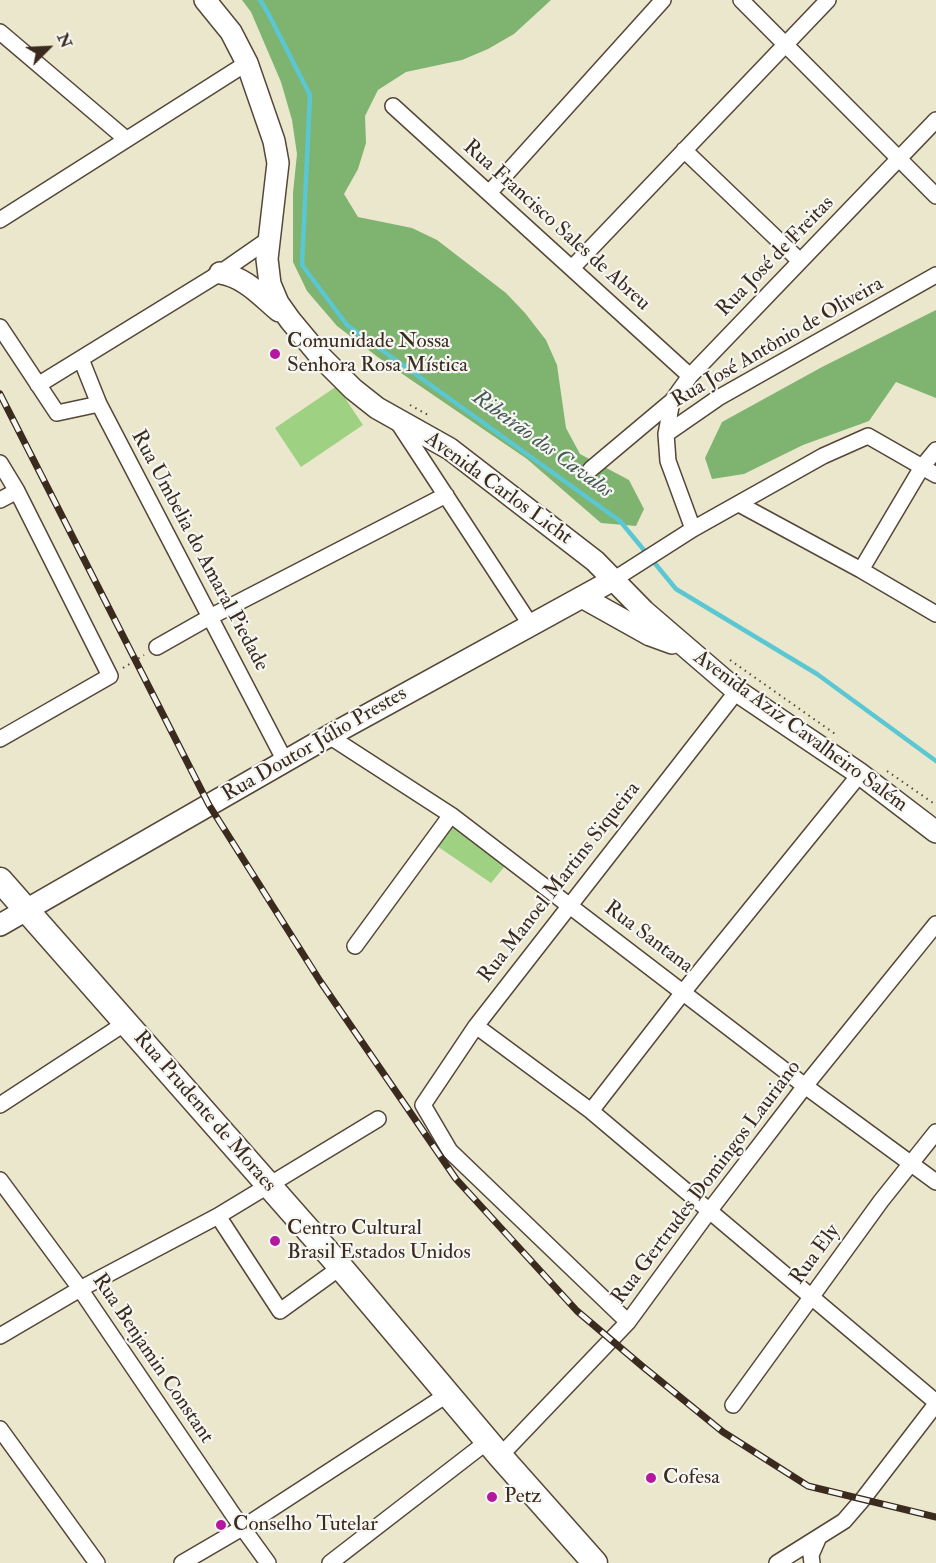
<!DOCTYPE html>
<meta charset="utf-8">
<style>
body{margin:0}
#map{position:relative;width:936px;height:1563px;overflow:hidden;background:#ebe7cd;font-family:"IM FELL Double Pica",serif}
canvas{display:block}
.north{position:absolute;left:18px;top:18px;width:60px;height:60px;-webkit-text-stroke:4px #f6f6f2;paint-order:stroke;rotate:66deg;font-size:16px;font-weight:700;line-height:24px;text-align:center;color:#3b2a1e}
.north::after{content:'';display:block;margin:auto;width:21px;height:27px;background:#3b2a1e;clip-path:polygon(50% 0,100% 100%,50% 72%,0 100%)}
</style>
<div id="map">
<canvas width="936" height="1563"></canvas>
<div class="north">N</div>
</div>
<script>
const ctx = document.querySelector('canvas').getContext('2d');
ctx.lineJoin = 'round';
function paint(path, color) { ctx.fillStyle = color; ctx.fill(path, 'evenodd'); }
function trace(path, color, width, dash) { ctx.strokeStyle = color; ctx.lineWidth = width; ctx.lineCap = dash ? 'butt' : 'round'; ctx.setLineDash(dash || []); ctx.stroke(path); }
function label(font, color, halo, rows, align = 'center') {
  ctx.font = font + ' "IM FELL Double Pica",serif'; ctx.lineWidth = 4.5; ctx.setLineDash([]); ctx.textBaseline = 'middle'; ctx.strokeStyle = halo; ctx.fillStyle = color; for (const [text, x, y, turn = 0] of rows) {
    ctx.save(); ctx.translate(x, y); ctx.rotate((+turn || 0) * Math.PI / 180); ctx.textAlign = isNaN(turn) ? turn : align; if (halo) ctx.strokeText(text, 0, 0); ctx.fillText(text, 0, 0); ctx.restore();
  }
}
paint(new Path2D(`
 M 337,386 L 363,425 L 301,467 L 275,428 Z
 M 454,820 L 509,861 L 491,883 L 437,846 Z`), '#9ed282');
paint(new Path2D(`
 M 242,0 L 551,0 L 514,34 L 488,49 L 462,60 L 406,72 L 378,90 L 365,116 L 366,143 L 358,169 L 344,194 L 358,217 L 412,228 L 437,240 L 506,293 L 525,313 L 546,340 L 557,365 L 566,428 L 580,454 L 629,480 L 644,509 L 636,526 L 601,523 L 527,459 L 379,358 L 337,326 L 307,291 L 293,262 L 293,193 L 297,154 L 292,120 L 281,82 L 251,12 Z
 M 936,310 L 936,398 L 896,382 L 869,421 L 803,445 L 744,474 L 712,479 L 705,458 L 722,422 L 822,367 Z`), '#7eb470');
trace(new Path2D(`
 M 260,0 L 268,13 L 310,95 L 302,265 L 347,325 L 620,521 L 676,589 L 817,674 L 936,761`), '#5bc7d3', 4.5);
const minor = new Path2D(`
 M 741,0 L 936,196
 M 0,32 L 126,139
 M 393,106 L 690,376
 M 684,150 L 800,261
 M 489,193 L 663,0
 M 0,220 L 247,63
 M 572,268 L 828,0
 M 0,327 L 57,413 L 99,404
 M 81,359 L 99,404 L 285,761
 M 38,385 L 220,273 L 269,239
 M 397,421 L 530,624
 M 666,434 L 672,401 L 690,376 L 936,120
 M 0,463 L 17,491 L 110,676 L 0,739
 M 591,469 L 672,401
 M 0,500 L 17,491
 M 739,504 L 861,570 L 936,614
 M 693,529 L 668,461 L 666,434 L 718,398 L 936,275
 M 861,570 L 922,467 L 936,450
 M 613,580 L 693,529 L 823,456 L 868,436 L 936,475
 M 157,647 L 210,617 L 446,495
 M 329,736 L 451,815 L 805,1086 L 936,1182
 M 355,946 L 451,815
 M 476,1026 L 591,1111 L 936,1402
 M 0,1105 L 127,1022
 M 591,1111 L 684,991 L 860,774
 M 0,1180 L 76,1283 L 234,1516 L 268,1563
 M 218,1216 L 280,1311 L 341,1267
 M 628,1322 L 450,1151 L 423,1105 L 476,1026 L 737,691
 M 0,1336 L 80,1289 L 218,1216 L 378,1119
 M 733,1405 L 881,1201 L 936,1132
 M 0,1429 L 97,1563
 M 500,1456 L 628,1322 L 710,1210 L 805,1086 L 936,924
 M 182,1563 L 242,1528 L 448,1394
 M 330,1563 L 488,1441
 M 777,1563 L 844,1521 L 863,1499 L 936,1404
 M 812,1563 L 811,1555 L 818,1539`);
const secondary = new Path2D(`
 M 205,0 L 231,32 L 247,63 L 274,141 L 278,163 L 267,259 L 270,284 L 278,303 L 290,320 L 320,356 L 353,389 L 377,408 L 450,449 L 595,561 L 644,611 L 737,691 L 860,774 L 936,832
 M 220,273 C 245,277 261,296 279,311
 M 582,597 L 650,635 L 672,643
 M 0,925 L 329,736 L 613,580`);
const primary = new Path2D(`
 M 0,880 L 332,1257 L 500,1456 L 595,1563`);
trace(minor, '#554638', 18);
trace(secondary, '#554638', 24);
trace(primary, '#554638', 27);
trace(new Path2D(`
 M 410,405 L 428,415
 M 730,660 L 838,736
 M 123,668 L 144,655
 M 887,771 L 936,805`), '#554638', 2, [1.5, 4.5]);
trace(minor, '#fff', 15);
trace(secondary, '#fff', 21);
trace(primary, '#fff', 24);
const rail = new Path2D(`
 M 0,394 L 209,805 L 320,981 L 456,1179 L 577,1311 L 642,1366 L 723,1432 L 808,1486 L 936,1517`);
trace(rail, '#3b2a1e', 7);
trace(rail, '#f6f6f2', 4.5, [14]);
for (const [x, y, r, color] of [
 [275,354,6,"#b5179e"],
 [275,1241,6,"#b5179e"],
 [651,1478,6,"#b5179e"],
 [492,1497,6,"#b5179e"],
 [221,1525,6,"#b5179e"]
]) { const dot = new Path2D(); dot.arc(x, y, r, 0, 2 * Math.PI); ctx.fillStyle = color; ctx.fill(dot); trace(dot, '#f6f6f2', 2); }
label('21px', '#3b2a1e', '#f6f6f2', [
 ["Rua Francisco Sales de Abreu",556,226,42],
 ["Rua José de Freitas",776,257,-46],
 ["Rua José Antônio de Oliveira",778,343,-30],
 ["Avenida Carlos Licht",498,489,36],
 ["Rua Umbelia do Amaral Piedade",199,551,62],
 ["Avenida Aziz Cavalheiro Salém",800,732,36],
 ["Rua Doutor Júlio Prestes",315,745,-30],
 ["Rua Manoel Martins Siqueira",560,883,-52],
 ["Rua Santana",648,938,37],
 ["Rua Prudente de Moraes",204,1112,49],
 ["Rua Gertrudes Domingos Lauriano",707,1183,-53],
 ["Rua Ely",816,1255,-54],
 ["Rua Benjamin Constant",152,1359,56]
]);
label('21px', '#3b2a1e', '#f6f6f2', [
 ["Comunidade Nossa",287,342],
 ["Senhora Rosa Mística",287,366],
 ["Centro Cultural",287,1229],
 ["Brasil Estados Unidos",287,1253],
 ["Cofesa",663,1478],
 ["Petz",504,1497],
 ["Conselho Tutelar",233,1525]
], 'left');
label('italic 22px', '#455954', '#f6f6f2', [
 ["Ribeirão dos Cavalos",542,445,36]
]);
</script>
